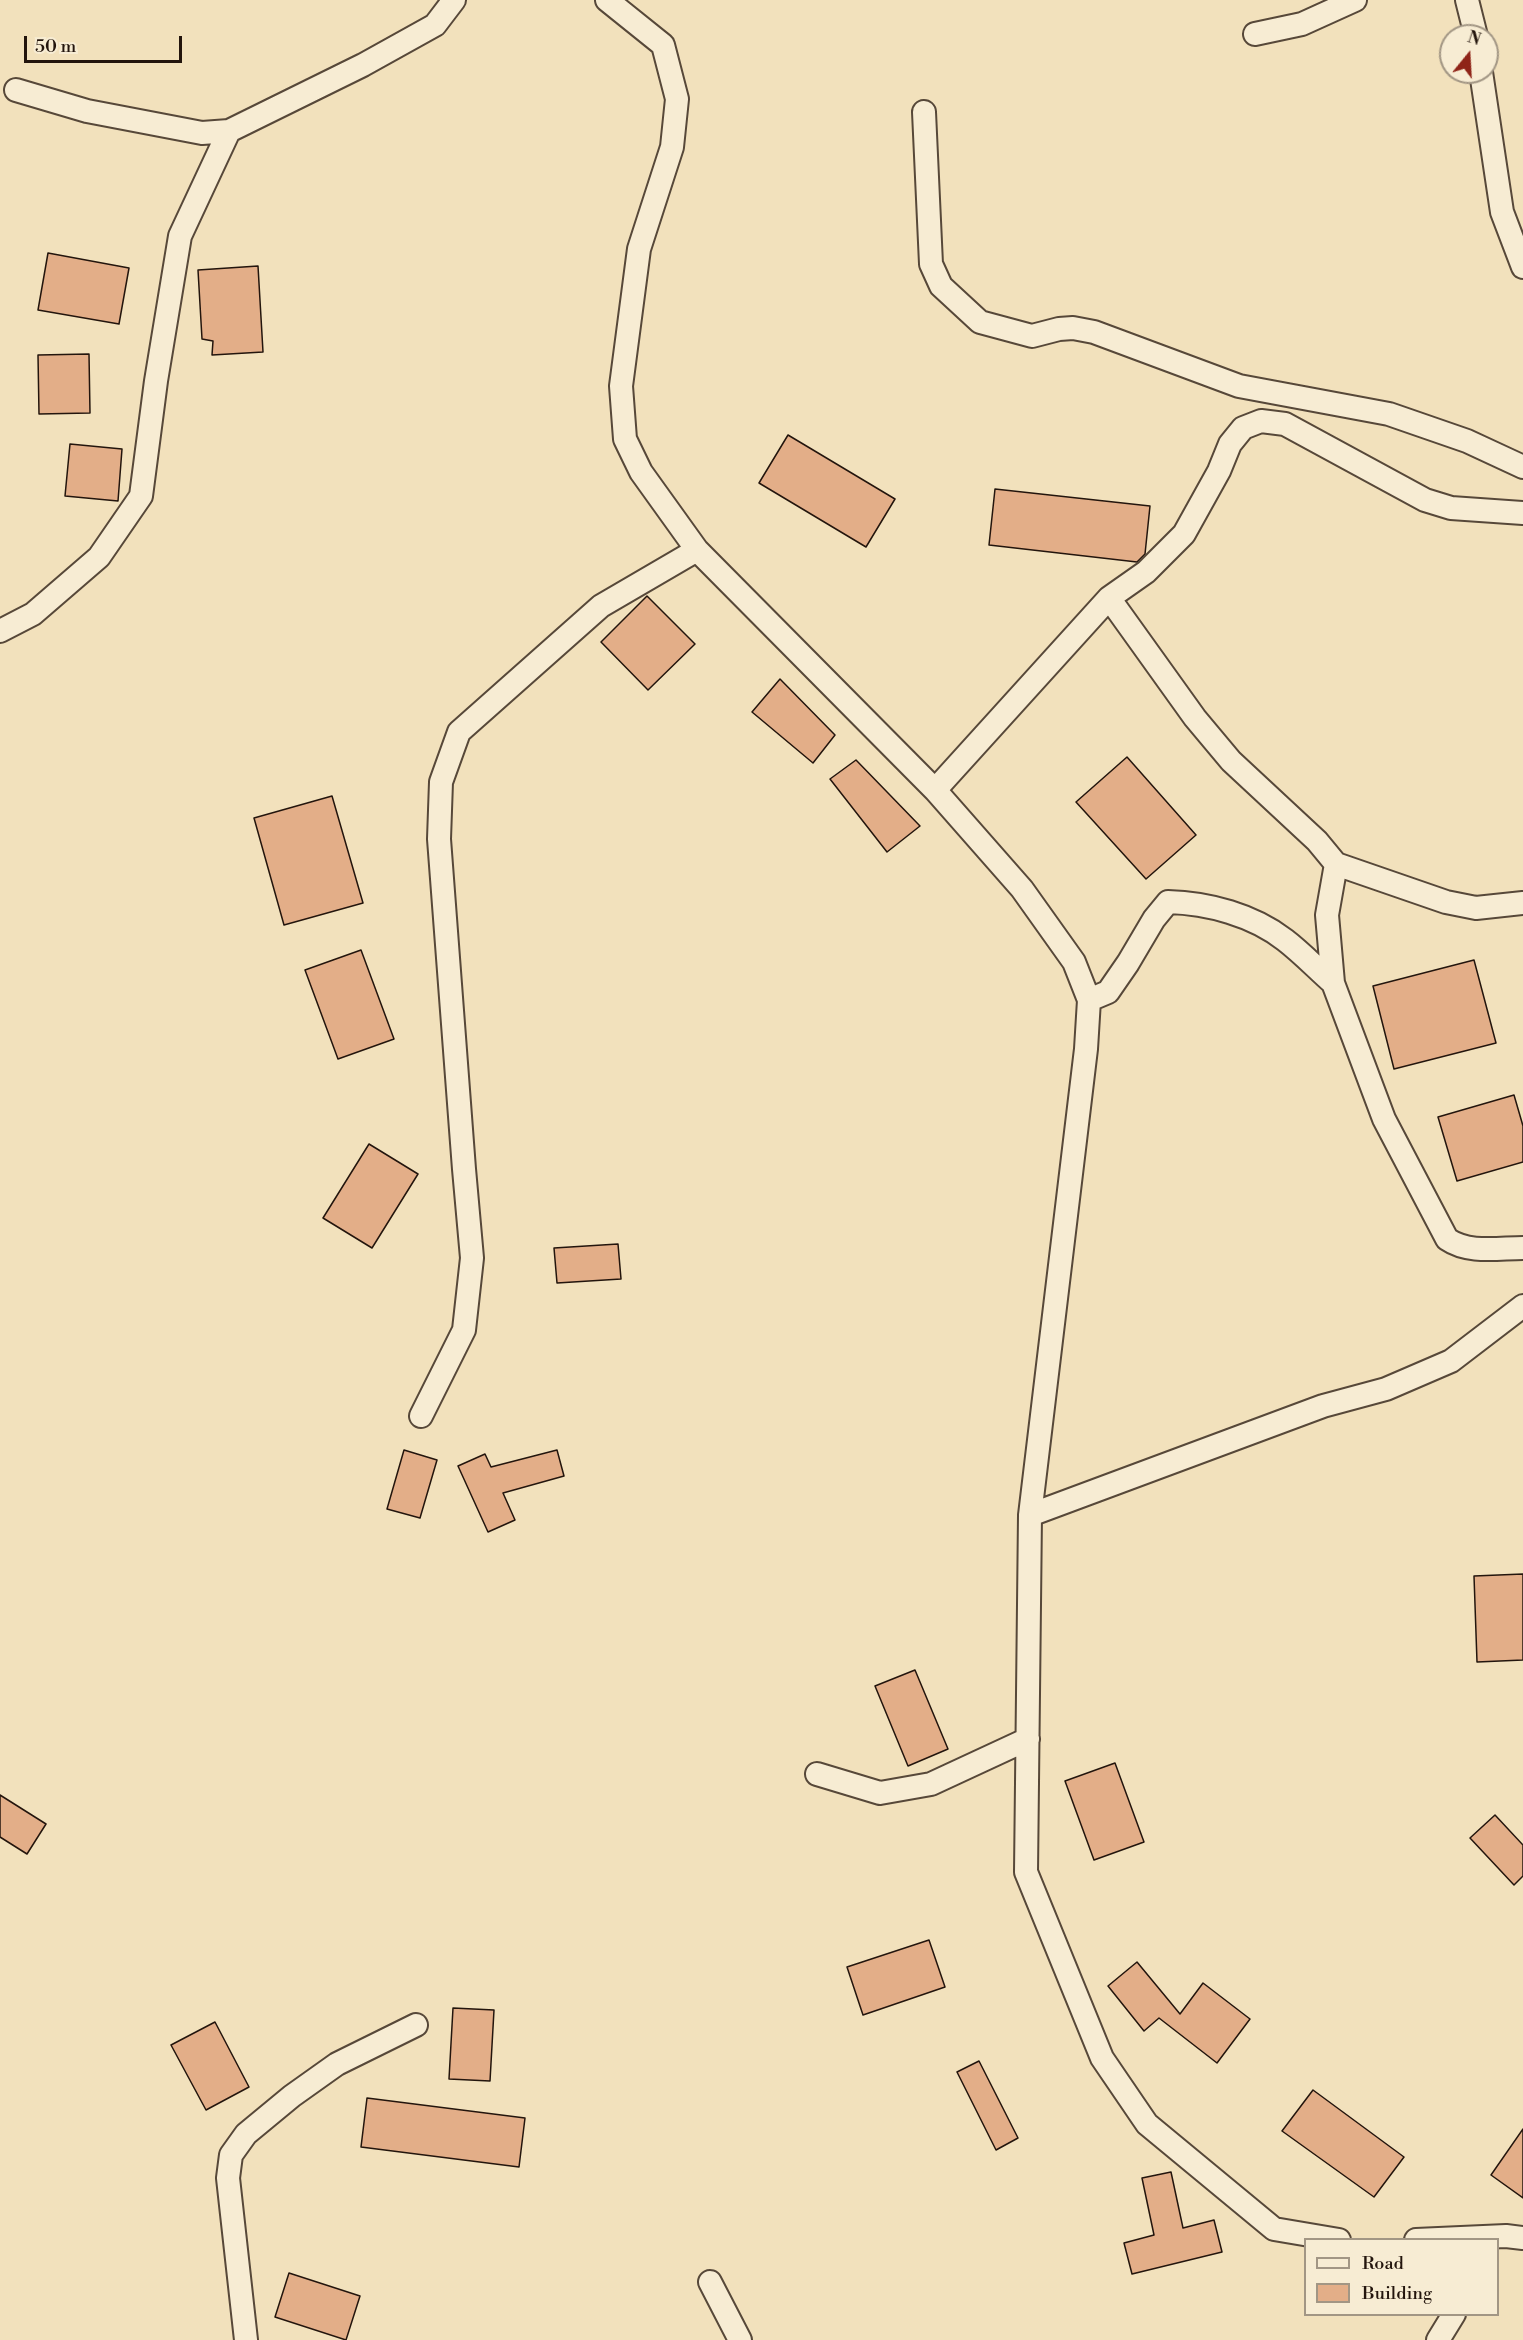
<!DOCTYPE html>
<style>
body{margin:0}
#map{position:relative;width:1523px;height:2340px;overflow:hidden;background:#f2e1bc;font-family:"Libre Bodoni",serif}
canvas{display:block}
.legend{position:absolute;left:1304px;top:2238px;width:195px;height:78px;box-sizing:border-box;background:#f7ecd3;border:2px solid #a29684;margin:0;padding:8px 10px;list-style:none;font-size:18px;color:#23150d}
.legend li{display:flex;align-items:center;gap:12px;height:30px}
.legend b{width:30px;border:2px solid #a29684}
.north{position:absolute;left:1439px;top:24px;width:60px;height:60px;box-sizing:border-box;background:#f7ecd3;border:2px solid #a29684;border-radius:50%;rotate:18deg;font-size:16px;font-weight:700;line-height:24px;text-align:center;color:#23150d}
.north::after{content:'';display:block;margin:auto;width:21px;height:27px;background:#8f2418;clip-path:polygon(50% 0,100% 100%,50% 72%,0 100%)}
.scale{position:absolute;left:24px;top:36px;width:158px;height:27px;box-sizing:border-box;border:3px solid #23150d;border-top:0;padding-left:8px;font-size:18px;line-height:21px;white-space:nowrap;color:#23150d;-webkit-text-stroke:4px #f7ecd3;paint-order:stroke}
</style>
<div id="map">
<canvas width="1523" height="2340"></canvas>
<ul class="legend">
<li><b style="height:8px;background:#f7ecd3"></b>Road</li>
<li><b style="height:16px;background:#e3ae88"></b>Building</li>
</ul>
<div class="north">N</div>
<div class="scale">50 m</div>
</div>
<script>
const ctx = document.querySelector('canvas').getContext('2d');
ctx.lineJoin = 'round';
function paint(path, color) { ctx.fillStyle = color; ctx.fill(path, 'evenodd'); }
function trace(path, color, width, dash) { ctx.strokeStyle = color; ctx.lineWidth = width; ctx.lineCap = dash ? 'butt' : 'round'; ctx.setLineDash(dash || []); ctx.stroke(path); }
const building = new Path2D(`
 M 48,253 L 129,268 L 119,324 L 38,310 Z
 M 258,266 L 263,352 L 212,355 L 213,341 L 202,339 L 198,270 Z
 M 89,354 L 90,413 L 39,414 L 38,355 Z
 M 788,435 L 895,499 L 866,547 L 759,483 Z
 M 70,444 L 122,449 L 118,501 L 65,496 Z
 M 995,489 L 1150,506 L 1145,554 L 1137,562 L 989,545 Z
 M 647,596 L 695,644 L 648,690 L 601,642 Z
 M 780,679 L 835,735 L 813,763 L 752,712 Z
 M 1127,757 L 1196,835 L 1146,879 L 1076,802 Z
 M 856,760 L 920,826 L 887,852 L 830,779 Z
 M 332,796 L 363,903 L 284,925 L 254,818 Z
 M 361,950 L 394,1039 L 338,1059 L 305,970 Z
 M 1474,960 L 1496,1043 L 1394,1069 L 1373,986 Z
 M 1514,1095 L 1523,1126 L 1523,1162 L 1457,1181 L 1438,1117 Z
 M 369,1144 L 418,1174 L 372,1248 L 323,1218 Z
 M 618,1244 L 621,1279 L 557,1283 L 554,1248 Z
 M 404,1450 L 437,1460 L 420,1518 L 387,1509 Z
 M 557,1450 L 564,1476 L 503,1493 L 515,1520 L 488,1532 L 458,1466 L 485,1454 L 491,1467 Z
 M 1523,1574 L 1523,1660 L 1477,1662 L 1474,1576 Z
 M 915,1670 L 948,1749 L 908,1766 L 875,1686 Z
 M 1115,1763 L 1144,1842 L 1094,1860 L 1065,1781 Z
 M 0,1795 L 46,1824 L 27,1854 L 0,1837 Z
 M 1495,1815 L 1523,1845 L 1523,1876 L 1514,1885 L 1470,1838 Z
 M 929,1940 L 945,1987 L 863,2015 L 847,1967 Z
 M 1137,1962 L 1180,2014 L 1203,1983 L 1250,2019 L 1217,2063 L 1159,2018 L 1144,2031 L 1108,1986 Z
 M 453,2008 L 494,2010 L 490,2081 L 449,2079 Z
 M 215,2022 L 249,2087 L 206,2110 L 171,2045 Z
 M 979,2061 L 1018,2138 L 996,2150 L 957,2072 Z
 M 1313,2090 L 1404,2157 L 1374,2197 L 1282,2131 Z
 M 367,2098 L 525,2118 L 519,2167 L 361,2147 Z
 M 1523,2129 L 1523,2198 L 1491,2175 Z
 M 1171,2172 L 1183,2228 L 1214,2220 L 1222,2252 L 1132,2274 L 1124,2243 L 1154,2235 L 1142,2178 Z
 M 289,2273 L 360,2296 L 346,2340 L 275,2317 Z`);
paint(building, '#e3ae88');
trace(building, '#23150d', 1.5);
const minor = new Path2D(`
 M 607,0 L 663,45 L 677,99 L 672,147 L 639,249 L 621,386 L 625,439 L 641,472 L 697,550 L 935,790 L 1022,889 L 1074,962 L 1089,1000 L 1086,1049 L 1030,1515 L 1026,1872 L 1102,2058 L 1147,2124 L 1274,2229 L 1339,2240
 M 1467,0 L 1476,36
 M 1255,34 L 1302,24 L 1355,0
 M 1481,72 L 1502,212 L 1523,267
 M 16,90 L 87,111 L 202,133 L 229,131 L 363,65 L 435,25 L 454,0
 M 924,112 L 931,264 L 941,286 L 980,322 L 1032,336 L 1059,329 L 1073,328 L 1094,332 L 1239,386 L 1389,414 L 1467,441 L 1523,467
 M 1109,598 L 1195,718 L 1231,761 L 1317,841 L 1336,864 L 1446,902 L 1476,908 L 1523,903
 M 0,631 L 33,614 L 99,557 L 141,496 L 156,381 L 180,236 L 229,131
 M 935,790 L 1109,598 L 1146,572 L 1184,534 L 1219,471 L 1230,444 L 1243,428 L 1261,421 L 1285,424 L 1425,500 L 1451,508 L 1523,513
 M 1336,864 L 1327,915 L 1333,983 L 1384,1119 L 1447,1239 C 1469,1254 1498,1248 1523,1248
 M 1089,1000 L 1108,992 L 1128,963 L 1154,919 L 1168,902 C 1208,903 1253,915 1285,940 C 1302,953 1317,969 1333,983
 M 421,1416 L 464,1330 L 472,1258 L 464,1169 L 439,839 L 441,782 L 459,732 L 601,606 L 697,550
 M 1030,1515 L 1323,1406 L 1386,1389 L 1451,1361 L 1523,1306
 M 817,1774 L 880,1793 L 931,1784 L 1028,1739
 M 1416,2240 L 1506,2236 L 1523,2238
 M 710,2282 L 740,2340
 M 246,2340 L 228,2178 L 231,2155 L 246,2134 L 292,2096 L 337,2064 L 416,2025
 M 1438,2340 L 1454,2314`);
trace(minor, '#574839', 26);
trace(minor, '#f7ecd3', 22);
</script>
